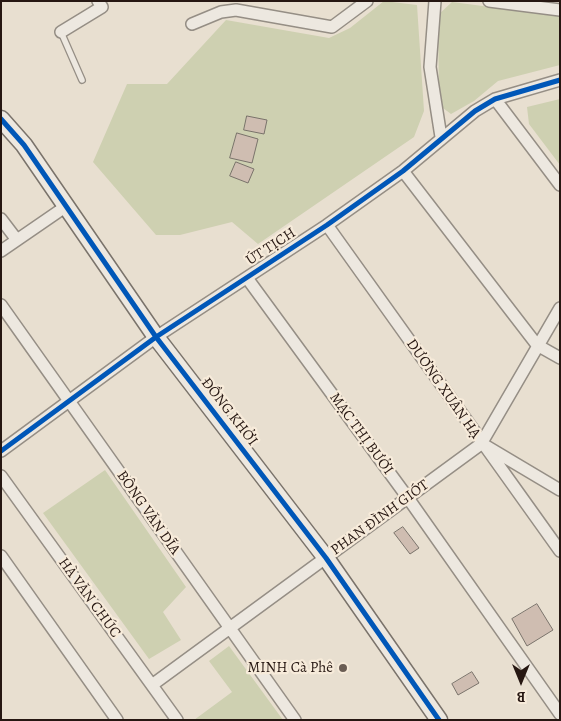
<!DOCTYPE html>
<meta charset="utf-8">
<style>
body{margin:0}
#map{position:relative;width:561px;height:721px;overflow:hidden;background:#e8dfd0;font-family:Alegreya,serif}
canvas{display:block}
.frame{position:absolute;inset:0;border:2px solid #261712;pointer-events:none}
.north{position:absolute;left:496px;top:656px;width:50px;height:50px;-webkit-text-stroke:4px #f7ebda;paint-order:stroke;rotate:180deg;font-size:14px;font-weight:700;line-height:20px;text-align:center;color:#261712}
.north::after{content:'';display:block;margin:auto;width:18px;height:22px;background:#261712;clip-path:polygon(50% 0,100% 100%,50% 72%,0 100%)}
</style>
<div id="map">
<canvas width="561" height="721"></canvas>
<div class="frame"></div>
<div class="north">B</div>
</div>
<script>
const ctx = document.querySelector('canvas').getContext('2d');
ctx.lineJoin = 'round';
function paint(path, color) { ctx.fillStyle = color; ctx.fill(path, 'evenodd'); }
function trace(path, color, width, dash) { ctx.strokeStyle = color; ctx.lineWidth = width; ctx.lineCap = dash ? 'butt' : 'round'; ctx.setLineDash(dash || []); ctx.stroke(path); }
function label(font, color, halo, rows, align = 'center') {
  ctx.font = font + ' Alegreya,serif'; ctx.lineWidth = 4.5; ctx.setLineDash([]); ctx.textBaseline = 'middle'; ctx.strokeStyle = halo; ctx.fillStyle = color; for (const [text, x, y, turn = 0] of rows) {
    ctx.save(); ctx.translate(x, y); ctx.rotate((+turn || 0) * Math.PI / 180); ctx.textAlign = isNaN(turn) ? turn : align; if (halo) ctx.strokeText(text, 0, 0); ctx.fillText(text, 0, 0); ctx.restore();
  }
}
paint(new Path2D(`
 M 384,1 L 417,5 L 424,111 L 414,137 L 258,244 L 232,222 L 180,235 L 156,235 L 93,162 L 127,84 L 167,84 L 226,20 L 329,38 L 350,28 Z
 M 452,2 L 560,16 L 560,65 L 498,81 L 474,101 L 451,114 L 439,105 L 438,15 Z
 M 560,99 L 560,165 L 529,124 L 527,107 Z
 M 105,470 L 186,587 L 163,612 L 181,640 L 149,659 L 43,513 Z
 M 229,646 L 283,720 L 194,720 L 232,692 L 209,661 Z`), '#ced0b1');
const building = new Path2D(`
 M 247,116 L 267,120 L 264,134 L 244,130 Z
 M 237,133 L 258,139 L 252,163 L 230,158 Z
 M 236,162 L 254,169 L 248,183 L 230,176 Z
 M 403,527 L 419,548 L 410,554 L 394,533 Z
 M 537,604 L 553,630 L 527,646 L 512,619 Z
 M 472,672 L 479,683 L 458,695 L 452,684 Z`);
paint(building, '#cfbdb1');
trace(building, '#7a736b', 1);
const lane = new Path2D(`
 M 61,32 L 82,80`);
const street = new Path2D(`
 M 435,1 L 430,67 L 441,137
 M 489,1 L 560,10
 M 192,24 L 221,12 L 236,10 L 332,27 L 367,1
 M 61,32 L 102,7 L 98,1
 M 495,99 L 560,185
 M 403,171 L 537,345 L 560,358
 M 1,219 L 17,240
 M 327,225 L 560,551
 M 1,251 L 65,207
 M 247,278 L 408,498 L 560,714
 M 1,305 L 295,720
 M 486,446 L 560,490
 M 1,451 L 156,337 L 327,225 L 403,171 L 475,111 L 495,99 L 560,80
 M 1,476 L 177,720
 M 1,556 L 117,720
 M 152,685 L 481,444 L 560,308`);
const secondary = new Path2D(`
 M 1,119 L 24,145 L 156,337 L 326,558 L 439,720`);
trace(lane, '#958e85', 8);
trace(street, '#958e85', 14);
trace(secondary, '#7a736b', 19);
trace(lane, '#ede8e0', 5.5);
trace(street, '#ede8e0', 11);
trace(secondary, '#ede8e0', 16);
trace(new Path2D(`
 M 1,119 L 24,145 L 156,337 L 326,558 L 439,720
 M 1,451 L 156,337 L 327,225 L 403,171 L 475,111 L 495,99 L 560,80`), '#0057b8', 5);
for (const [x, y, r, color] of [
 [343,668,5,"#6a5d54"]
]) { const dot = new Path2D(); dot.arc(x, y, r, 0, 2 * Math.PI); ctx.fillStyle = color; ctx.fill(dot); trace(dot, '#f7ebda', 2); }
label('15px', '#261712', '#f7ebda', [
 ["ÚT TỊCH",271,247,-33],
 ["DƯƠNG XUÂN HẠ",443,389,55],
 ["ĐỒNG KHỞI",229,412,52],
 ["MẠC THỊ BƯỞI",361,434,54],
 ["BÔNG VĂN DĨA",148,513,55],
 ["PHAN ĐÌNH GIÓT",380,518,-36],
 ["HÀ VĂN CHÚC",89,598,54]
]);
label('15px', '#261712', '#f7ebda', [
 ["MINH Cà Phê",333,668]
], 'right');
</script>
